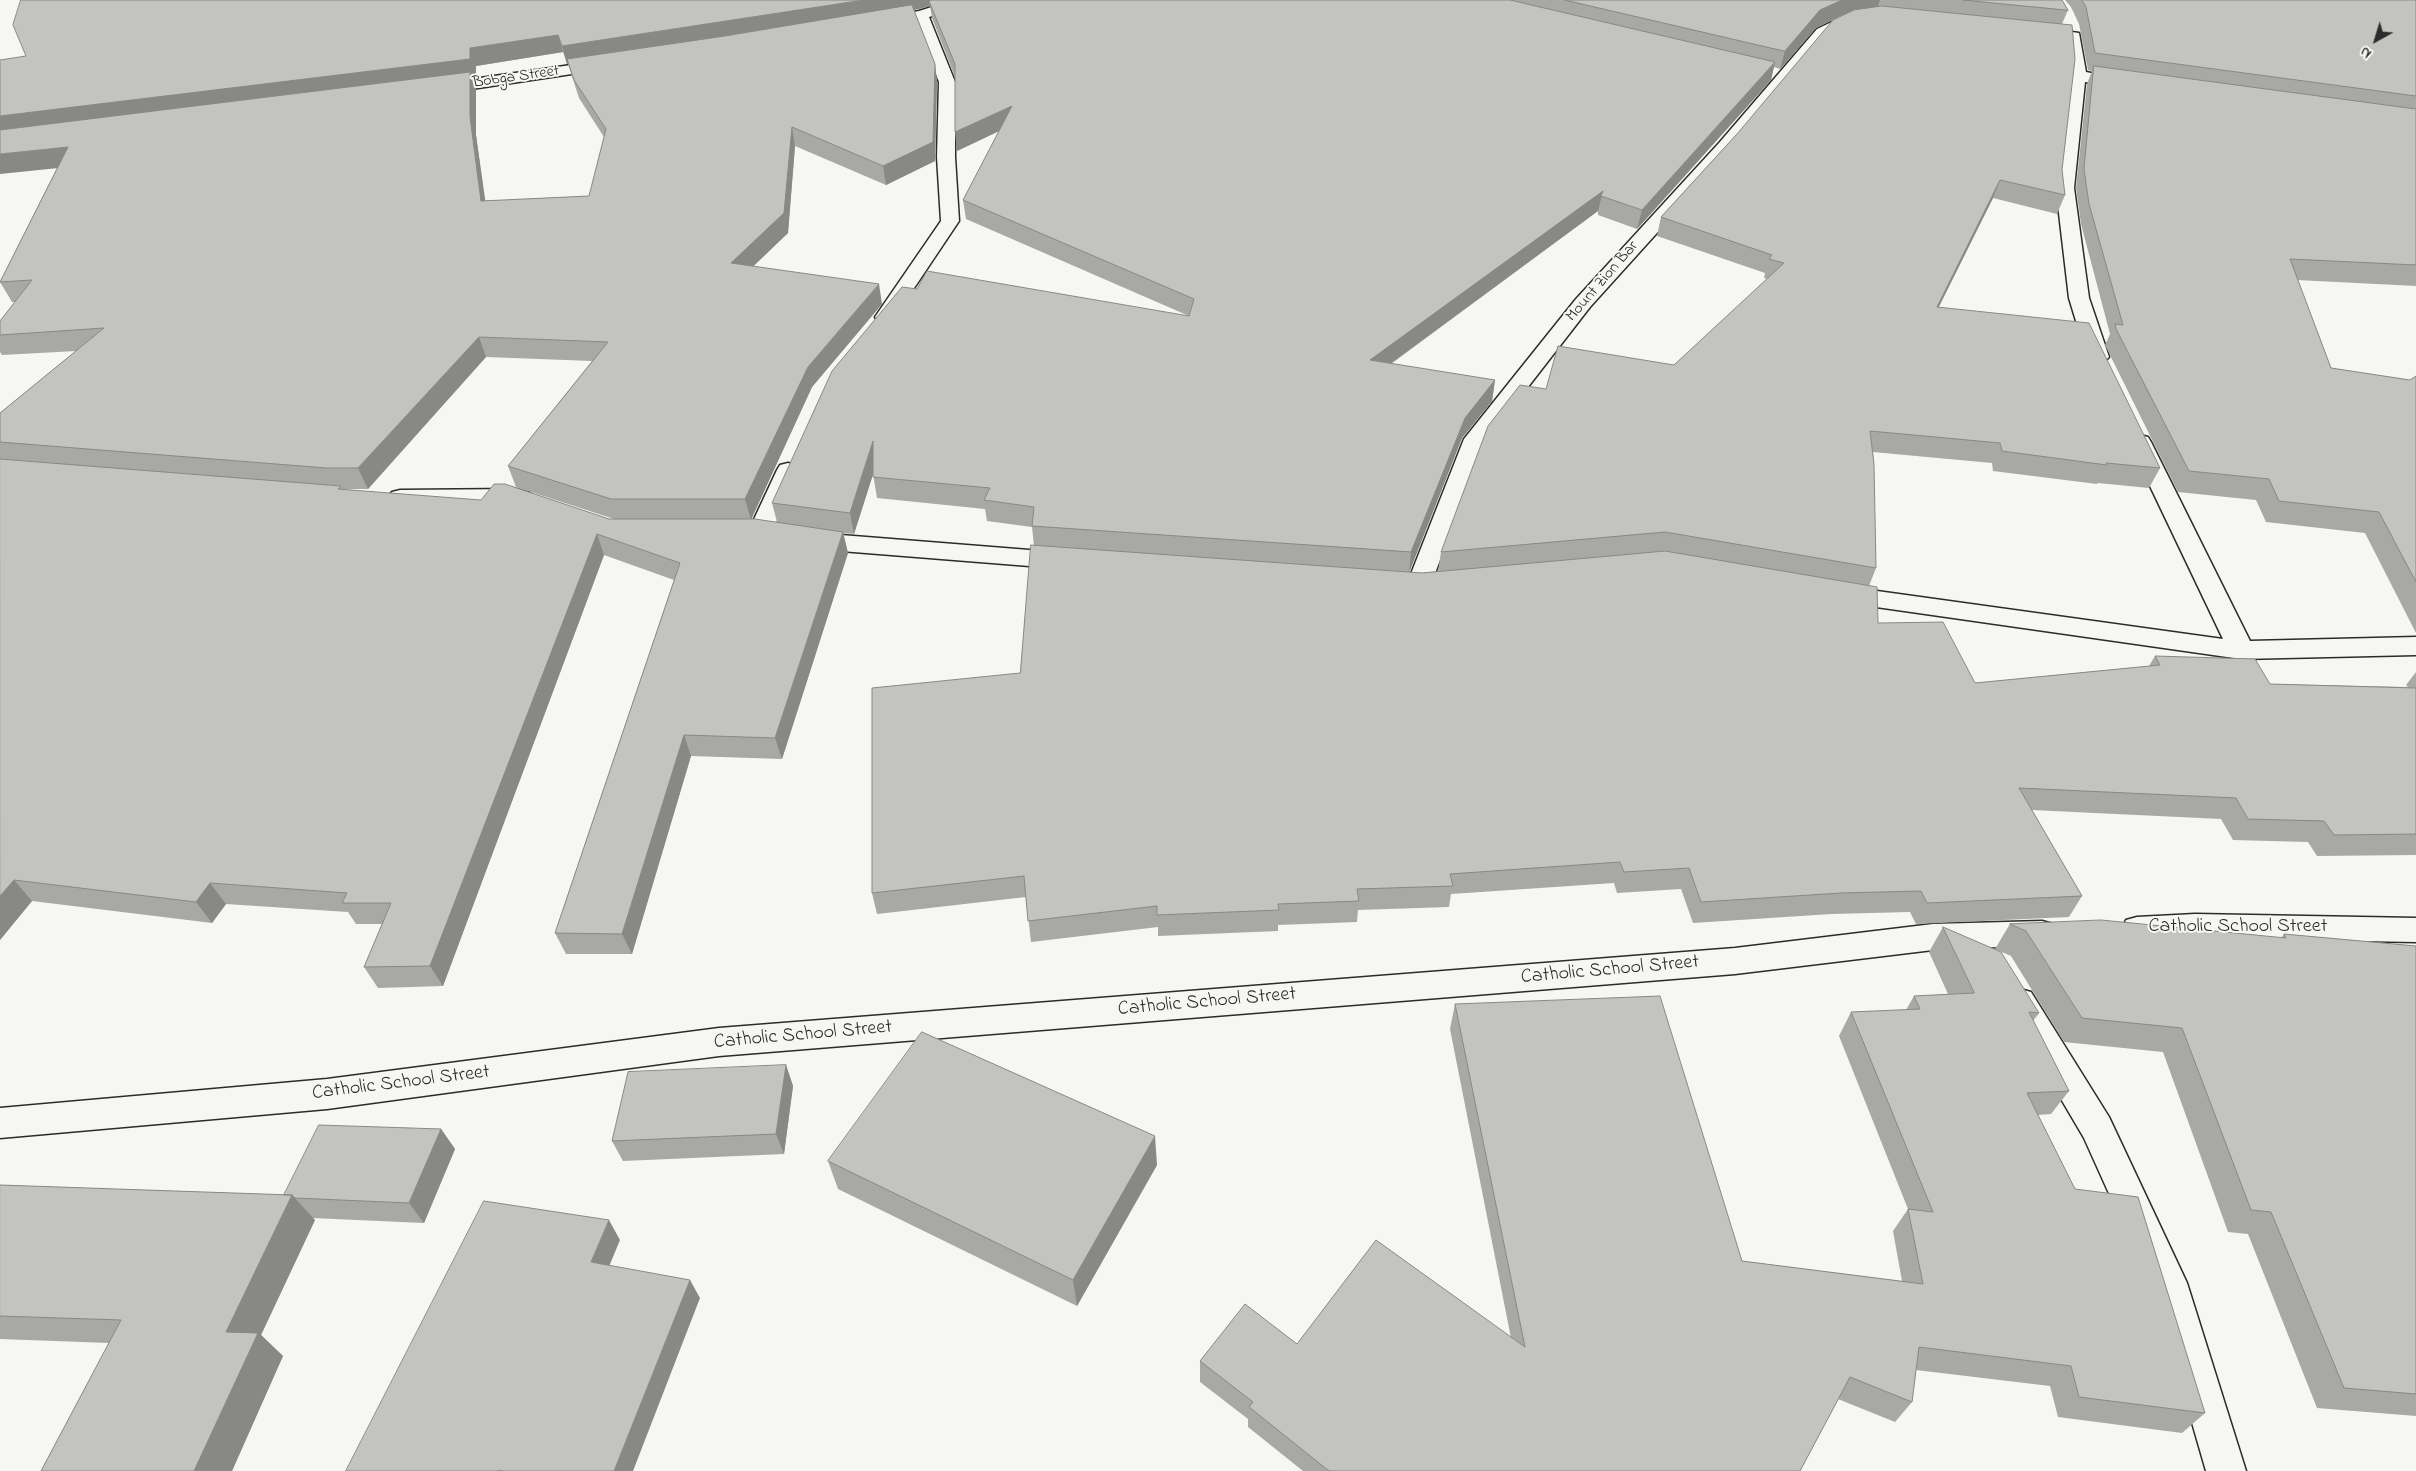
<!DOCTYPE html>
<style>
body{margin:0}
#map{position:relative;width:2416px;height:1471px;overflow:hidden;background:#f6f6f2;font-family:"Indie Flower",sans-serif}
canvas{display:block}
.north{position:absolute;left:2351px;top:15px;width:50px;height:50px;-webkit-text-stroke:4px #f6f6f2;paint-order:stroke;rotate:219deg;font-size:14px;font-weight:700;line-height:20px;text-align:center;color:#2b2b2b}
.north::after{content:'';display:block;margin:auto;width:18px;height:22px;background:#2b2b2b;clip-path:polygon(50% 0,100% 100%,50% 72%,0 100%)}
</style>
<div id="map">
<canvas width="2416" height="1471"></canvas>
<div class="north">N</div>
</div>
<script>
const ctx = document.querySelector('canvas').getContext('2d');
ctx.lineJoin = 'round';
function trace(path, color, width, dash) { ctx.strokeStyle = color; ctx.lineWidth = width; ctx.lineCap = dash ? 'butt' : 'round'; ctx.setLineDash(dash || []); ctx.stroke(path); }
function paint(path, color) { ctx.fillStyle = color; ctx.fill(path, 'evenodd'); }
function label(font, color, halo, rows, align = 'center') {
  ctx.font = font + ' "Indie Flower",sans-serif'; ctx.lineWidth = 4; ctx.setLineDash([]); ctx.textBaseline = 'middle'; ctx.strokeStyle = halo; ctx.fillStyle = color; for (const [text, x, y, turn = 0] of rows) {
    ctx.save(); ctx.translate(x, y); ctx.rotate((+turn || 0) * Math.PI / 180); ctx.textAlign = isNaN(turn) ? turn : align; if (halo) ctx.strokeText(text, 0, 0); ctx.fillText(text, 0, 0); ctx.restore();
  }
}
const minor = new Path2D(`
 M 954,0 L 976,0 L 974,3 L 929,17 L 955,82 L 955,157 L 959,221 L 892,321 L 885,323 L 878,321 L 875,317 L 941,221 L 937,157 L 939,82 L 915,20 L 878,27 L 870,22 L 873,19 L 919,11 Z
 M 1860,14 L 1868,19 L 1865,22 L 1849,25 L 1827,35 L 1731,151 L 1590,307 L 1483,445 L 1431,584 L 1428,590 L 1419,592 L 1410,590 L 1407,584 L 1464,439 L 1576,299 L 1719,143 L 1817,29 L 1840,18 Z
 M 2037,27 L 2079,33 L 2086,72 L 2101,75 L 2103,78 L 2095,83 L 2085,82 L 2074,188 L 2089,298 L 2109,357 L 2105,361 L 2098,363 L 2091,361 L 2087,357 L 2069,298 L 2056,188 L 2070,76 L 2067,40 L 2032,35 L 2029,32 L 2032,29 Z
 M 606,60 L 614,65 L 612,68 L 438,94 L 432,92 L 430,89 L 432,86 L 438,84 Z
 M 2140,435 L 2148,437 L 2151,442 L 2250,641 L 2416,637 L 2416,655 L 2241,659 L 1841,602 L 1832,600 L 1828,594 L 1832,588 L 1841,586 L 2223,639 L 2129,442 L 2132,437 Z
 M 788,463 L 796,465 L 799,470 L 773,530 L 769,535 L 761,538 L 753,535 L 749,530 L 777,470 L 780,465 Z
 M 516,489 L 530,493 L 534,498 L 530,503 L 522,505 L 514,503 L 400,504 L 392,502 L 388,497 L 392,492 L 400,490 Z
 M 809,530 L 841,535 L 1067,553 L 1076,555 L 1079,561 L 1076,567 L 1067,569 L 841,551 L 800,543 L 797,538 L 800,533 Z
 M 2195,914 L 2416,918 L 2416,942 L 2195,938 L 2137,941 L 2126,938 L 2122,929 L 2126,920 L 2137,917 Z
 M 2042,921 L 2053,924 L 2057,933 L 2053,942 L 2042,945 L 1933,950 L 1735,974 L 719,1056 L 327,1109 L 0,1138 L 0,1108 L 327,1079 L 719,1028 L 1735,948 L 1933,924 Z
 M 2020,989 L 2031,992 L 2109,1117 L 2187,1283 L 2246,1471 L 2206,1471 L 2156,1298 L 2084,1138 L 2004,1002 L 2009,992 Z`);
trace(minor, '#2b2b2b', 3);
paint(minor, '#f6f6f2');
paint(new Path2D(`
 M 21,0 L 2062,0 L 2068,10 L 2062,24 L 2062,170 L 2065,195 L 2057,214 L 1993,198 L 1939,307 L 2160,468 L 2149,488 L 2098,483 L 2097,484 L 1993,471 L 1992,463 L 1873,452 L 1876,568 L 1869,586 L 1878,623 L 1975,683 L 2149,666 L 2155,656 L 2270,684 L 2408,687 L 2406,685 L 2416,672 L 2416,855 L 2317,856 L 2308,842 L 2233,840 L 2221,819 L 2032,810 L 2082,896 L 2069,917 L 1916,924 L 1910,912 L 1831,914 L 1693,923 L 1681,889 L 1617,893 L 1614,883 L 1451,894 L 1449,907 L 1358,910 L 1357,922 L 1278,925 L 1278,931 L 1158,936 L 1158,927 L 1031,942 L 1026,897 L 877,914 L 872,893 L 1020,673 L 1034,546 L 1032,527 L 987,521 L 985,509 L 877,498 L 873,474 L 854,534 L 843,533 L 848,553 L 782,759 L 691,756 L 632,954 L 566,954 L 555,933 L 674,580 L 604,555 L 443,986 L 378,988 L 364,967 L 382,924 L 356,924 L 348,912 L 226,904 L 212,923 L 32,901 L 0,940 L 0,413 L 76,351 L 2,355 L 0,352 L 0,321 L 15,302 L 12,302 L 0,282 L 57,168 L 26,56 ZM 930,6 L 932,18 L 955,77 L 957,151 L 999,131 L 963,200 L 966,219 L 1189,316 L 917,289 L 772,503 L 777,522 L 751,519 L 812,387 L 882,304 L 753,266 L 788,233 L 795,146 L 886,185 L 935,161 L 937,82 L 935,64 L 914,10 ZM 1840,16 L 1842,16 L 1737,134 L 1661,217 L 1657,236 L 1765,273 L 1764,278 L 1768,279 L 1674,365 L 1546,389 L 1441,552 L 1438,571 L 1422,573 L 1409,572 L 1462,438 L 1492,401 L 1495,380 L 1391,364 L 1598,211 L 1598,215 L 1637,229 L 1771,80 L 1774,67 L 1780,69 L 1816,28 ZM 563,52 L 567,64 L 568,64 L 579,98 L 604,137 L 589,196 L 485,201 L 476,135 L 476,90 L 472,77 L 476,77 L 476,66 ZM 486,357 L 592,361 L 508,466 L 516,487 L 614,519 L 609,519 L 343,489 L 368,489 Z
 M 2065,0 L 2416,0 L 2416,286 L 2297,280 L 2331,368 L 2410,380 L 2416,376 L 2416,633 L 2365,533 L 2266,522 L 2256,500 L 2178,492 L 2107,349 L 2105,345 L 2110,334 L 2081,224 L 2076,188 L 2087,84 L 2092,71 L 2088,70 L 2079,24 L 2071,7 Z
 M 2010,924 L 2281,938 L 2284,934 L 2416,946 L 2416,1416 L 2317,1408 L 2248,1234 L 2228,1232 L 2163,1052 L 2064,1042 L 2011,956 L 1995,949 Z
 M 1943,927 L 2039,1013 L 2033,1021 L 2069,1091 L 2051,1114 L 2038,1115 L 2075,1189 L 2205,1413 L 2182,1433 L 2058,1417 L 2050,1386 L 1916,1370 L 1912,1402 L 1895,1422 L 1838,1399 L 1800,1471 L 1303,1471 L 1248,1427 L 1248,1419 L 1200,1382 L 1200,1361 L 1297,1344 L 1511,1338 L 1450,1029 L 1455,1004 L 1742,1261 L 1902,1281 L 1893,1231 L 1908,1209 L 1839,1036 L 1851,1012 L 1906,1010 L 1914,996 L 1948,994 L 1929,952 Z
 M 786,1065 L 793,1086 L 784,1154 L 623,1161 L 612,1141 Z
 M 441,1129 L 455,1149 L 424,1223 L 312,1218 L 315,1220 L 261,1335 L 283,1356 L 232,1471 L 41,1471 L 109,1343 L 0,1339 L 0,1185 L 284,1195 Z
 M 828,1161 L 1157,1165 L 1077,1306 L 838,1189 Z`), '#a8a8a5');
paint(new Path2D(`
 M 864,0 L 948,0 L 929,1 L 930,6 L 919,9 L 567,64 L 562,46 Z
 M 1842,0 L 1880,0 L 1877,9 L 1840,16 L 1816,28 L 1780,69 L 1785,51 L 1820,10 Z
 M 558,35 L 563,52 L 476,66 L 476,77 L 472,77 L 476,90 L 476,135 L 488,220 L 481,201 L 0,136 L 0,116 L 470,48 Z
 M 1775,62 L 1771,80 L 1637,229 L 1642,210 Z
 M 935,64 L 937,82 L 935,161 L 886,185 L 883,166 Z
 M 1012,106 L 1014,124 L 957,151 L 955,132 Z
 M 792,127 L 795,146 L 788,233 L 736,283 L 731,263 Z
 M 68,147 L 78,166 L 0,174 L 0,154 Z
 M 2000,180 L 1993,198 L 1929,326 L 1937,307 Z
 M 1603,191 L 1598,211 L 1368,380 L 1370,360 Z
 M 879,284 L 882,304 L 812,387 L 751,520 L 745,499 L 808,367 Z
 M 479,337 L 486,357 L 368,489 L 358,468 Z
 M 1495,380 L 1492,401 L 1462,438 L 1409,573 L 1411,552 L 1465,418 Z
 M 873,441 L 877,462 L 854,534 L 850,513 Z
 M 843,532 L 848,553 L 782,759 L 775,738 Z
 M 597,534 L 604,555 L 443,986 L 430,966 Z
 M 684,735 L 691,756 L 632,954 L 622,934 Z
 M 14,880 L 32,901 L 0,940 L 0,896 Z
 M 210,883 L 226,904 L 212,923 L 196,902 Z
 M 786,1065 L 793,1086 L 784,1154 L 776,1134 Z
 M 441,1129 L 455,1149 L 424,1223 L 409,1203 Z
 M 1155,1136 L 1157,1165 L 1077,1306 L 1073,1280 Z
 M 292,1195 L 315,1220 L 261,1335 L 283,1356 L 232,1471 L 194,1471 L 226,1332 Z
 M 609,1220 L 620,1240 L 603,1281 L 591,1262 Z
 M 690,1280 L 700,1298 L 633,1471 L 614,1471 Z`), '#888886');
const building = new Path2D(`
 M 21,0 L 864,0 L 562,46 L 558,35 L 470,48 L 470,59 L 0,116 L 0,60 L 26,56 L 13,25 Z
 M 932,0 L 1510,0 L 1775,62 L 1642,210 L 1601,196 L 1603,191 L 1370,360 L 1495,380 L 1465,418 L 1411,552 L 1032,526 L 1034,507 L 984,500 L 990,488 L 873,477 L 873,441 L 850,513 L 772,503 L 832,371 L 902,287 L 917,289 L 927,271 L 1189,316 L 1194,299 L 963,200 L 1012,106 L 955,132 L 955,64 L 929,1 Z
 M 1565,0 L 1842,0 L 1820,10 L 1785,51 Z
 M 1963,0 L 2062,0 L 2068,10 Z
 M 2082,0 L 2416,0 L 2416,96 L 2095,53 L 2086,7 Z
 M 912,5 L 935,64 L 933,142 L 883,166 L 792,127 L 784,213 L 731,263 L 879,284 L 808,367 L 745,499 L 611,499 L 508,466 L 608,342 L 479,337 L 358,468 L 326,468 L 0,442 L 0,413 L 104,328 L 0,335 L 0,321 L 32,280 L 0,282 L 68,147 L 0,154 L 0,130 L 470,72 L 470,117 L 481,201 L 589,196 L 606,129 L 574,80 L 567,59 L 725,36 Z
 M 1882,6 L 2072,25 L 2075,59 L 2062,170 L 2065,195 L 2000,180 L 1937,307 L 2089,323 L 2160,468 L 2106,463 L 2107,465 L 2002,451 L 2000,443 L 1870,431 L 1874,464 L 1876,568 L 1665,532 L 1441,552 L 1488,426 L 1520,385 L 1546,389 L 1558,346 L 1674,365 L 1784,263 L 1769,259 L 1772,255 L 1661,217 L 1737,134 L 1833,20 L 1854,10 Z
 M 2094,66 L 2416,109 L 2416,265 L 2290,259 L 2331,368 L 2410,380 L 2416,376 L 2416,582 L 2379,512 L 2279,501 L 2269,479 L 2189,471 L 2116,329 L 2115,324 L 2123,325 L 2089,204 L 2084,169 Z
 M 0,459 L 341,486 L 338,489 L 481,500 L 494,484 L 505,484 L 609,519 L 755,519 L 843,532 L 775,738 L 684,735 L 622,934 L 555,933 L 680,563 L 597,534 L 430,966 L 364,967 L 391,903 L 342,903 L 347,893 L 210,883 L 196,902 L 14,880 L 0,896 Z
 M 1031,545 L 1422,573 L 1665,551 L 1877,587 L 1878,623 L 1943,622 L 1975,683 L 2160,665 L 2155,656 L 2255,659 L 2270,684 L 2416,688 L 2416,834 L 2334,835 L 2324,821 L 2248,819 L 2236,798 L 2019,788 L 2082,896 L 1927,903 L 1921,891 L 1841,893 L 1701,902 L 1689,868 L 1624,872 L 1620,862 L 1450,874 L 1453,886 L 1357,889 L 1359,901 L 1278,904 L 1279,910 L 1157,915 L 1157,906 L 1028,921 L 1024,876 L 872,893 L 872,688 L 1020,673 Z
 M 2101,920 L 2286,938 L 2284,934 L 2416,946 L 2416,1394 L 2344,1388 L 2271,1212 L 2251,1210 L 2182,1028 L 2082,1018 L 2026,931 L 2010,924 Z
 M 1943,927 L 2001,952 L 2039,1013 L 2029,1012 L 2069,1091 L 2027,1093 L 2075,1189 L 2138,1197 L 2205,1413 L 2079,1397 L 2071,1366 L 1919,1347 L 1912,1402 L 1850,1377 L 1800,1471 L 1329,1471 L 1249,1407 L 1253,1402 L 1200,1361 L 1245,1304 L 1297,1344 L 1376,1240 L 1525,1347 L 1455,1004 L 1660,996 L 1742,1261 L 1923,1284 L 1908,1209 L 1933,1212 L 1851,1012 L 1920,1009 L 1914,996 L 1974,993 Z
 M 922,1032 L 1155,1136 L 1073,1280 L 828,1161 Z
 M 786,1065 L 776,1134 L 612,1141 L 628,1072 Z
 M 319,1125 L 441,1129 L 409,1203 L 295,1198 L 292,1195 L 284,1195 Z
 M 0,1185 L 292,1195 L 226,1332 L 258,1333 L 194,1471 L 41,1471 L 121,1320 L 0,1316 Z
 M 484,1201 L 609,1220 L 591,1262 L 690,1280 L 614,1471 L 504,1471 L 499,1470 L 498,1471 L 346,1471 Z`);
paint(building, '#c3c3c0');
trace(building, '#888886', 1);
label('16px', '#2b2b2b', '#f6f6f2', [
 ["Bobga Street",516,78,-8],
 ["Mount Zion Bar",1603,282,-49]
]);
label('20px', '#2b2b2b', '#f6f6f2', [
 ["Catholic School Street",2238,928],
 ["Catholic School Street",1610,971,-5],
 ["Catholic School Street",1207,1003,-5],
 ["Catholic School Street",803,1036,-5],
 ["Catholic School Street",401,1084,-7]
]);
</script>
